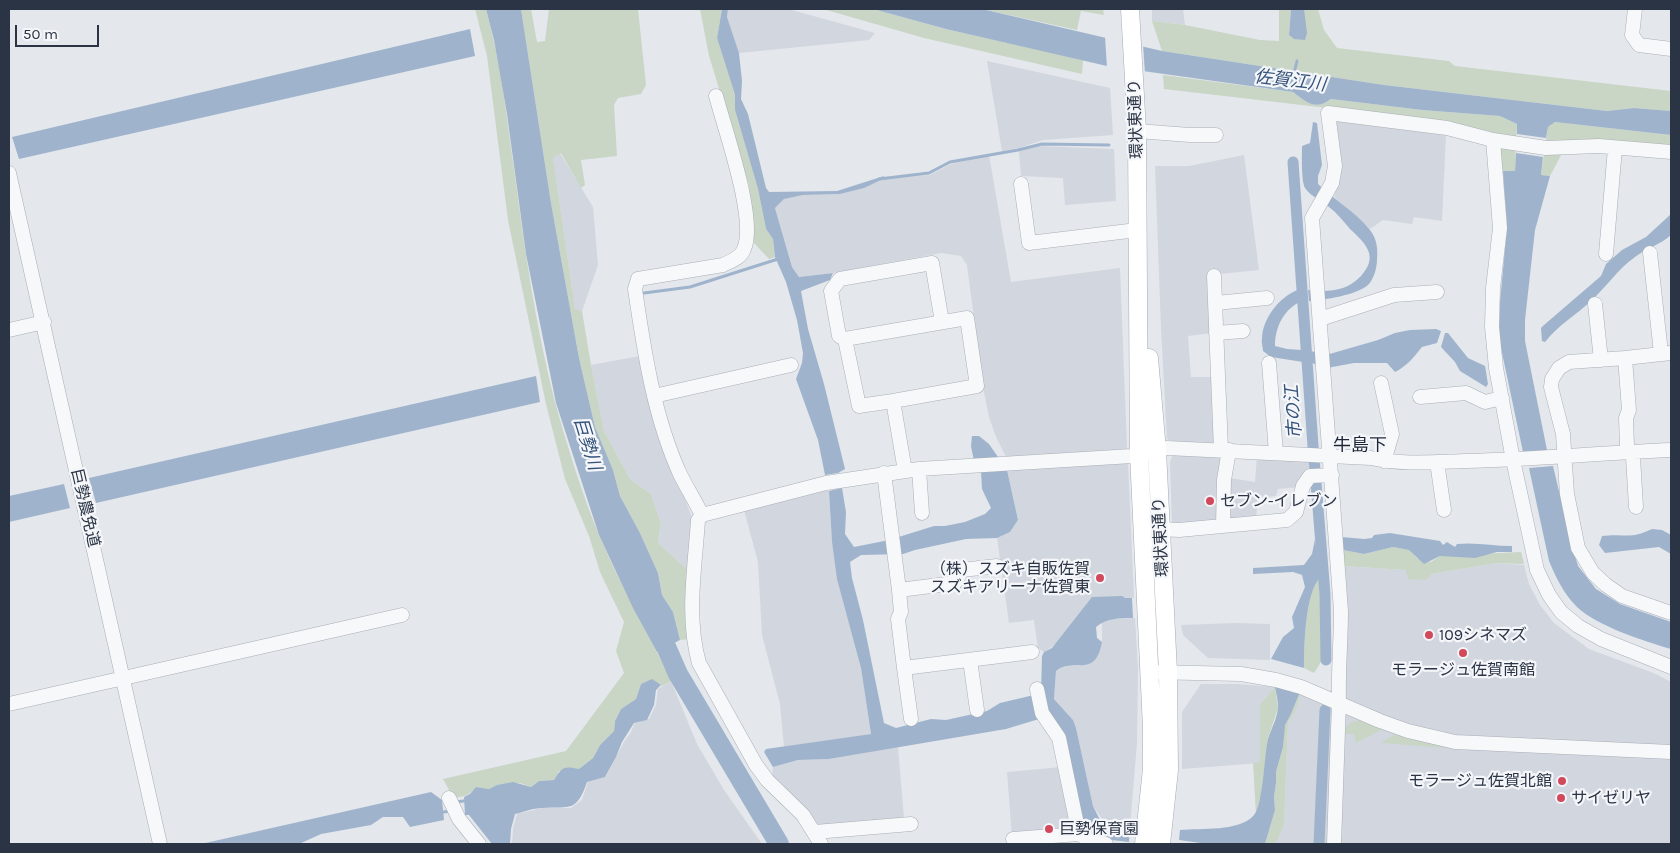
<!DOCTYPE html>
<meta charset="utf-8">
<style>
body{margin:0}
#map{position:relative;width:1680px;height:853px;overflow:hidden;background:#e4e7ec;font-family:Karla,sans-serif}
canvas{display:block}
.frame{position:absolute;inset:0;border:10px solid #2b3445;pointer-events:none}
.scale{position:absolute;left:15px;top:25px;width:84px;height:22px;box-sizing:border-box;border:2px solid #2b3445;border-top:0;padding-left:6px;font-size:15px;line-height:18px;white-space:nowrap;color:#2b3445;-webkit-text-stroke:4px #f4f6f9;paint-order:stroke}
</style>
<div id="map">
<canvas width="1680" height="853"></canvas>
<div class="frame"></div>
<div class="scale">50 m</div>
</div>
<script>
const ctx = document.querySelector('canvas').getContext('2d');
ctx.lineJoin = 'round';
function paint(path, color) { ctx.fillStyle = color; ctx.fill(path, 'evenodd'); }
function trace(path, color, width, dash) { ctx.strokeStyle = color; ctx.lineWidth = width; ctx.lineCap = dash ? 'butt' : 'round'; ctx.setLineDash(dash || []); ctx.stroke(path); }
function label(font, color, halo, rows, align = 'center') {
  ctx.font = font + ' Karla,"Noto Sans JP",sans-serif'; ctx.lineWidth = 4.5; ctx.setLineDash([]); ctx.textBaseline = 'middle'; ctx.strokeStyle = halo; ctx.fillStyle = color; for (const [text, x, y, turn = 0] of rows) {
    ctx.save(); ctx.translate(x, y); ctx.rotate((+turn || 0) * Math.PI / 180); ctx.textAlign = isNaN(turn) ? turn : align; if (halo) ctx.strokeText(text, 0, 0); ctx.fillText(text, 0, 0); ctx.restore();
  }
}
paint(new Path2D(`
 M 728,9 L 788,9 L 875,33 L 869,40 L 739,53 L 727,17 Z
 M 1152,9 L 1183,9 L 1185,25 L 1152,21 Z
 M 987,61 L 1110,88 L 1113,135 L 1043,140 L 1019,148 L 1002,151 Z
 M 1335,120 L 1446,134 L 1442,221 L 1414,217 L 1412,224 L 1383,220 L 1370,229 L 1334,197 L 1341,175 Z
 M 1039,146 L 1114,149 L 1116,201 L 1065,205 L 1063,178 L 1021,176 L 1019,151 Z
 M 560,153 L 593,207 L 598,265 L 582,311 L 575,310 L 553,158 Z
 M 989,155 L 1011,282 L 1120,268 L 1127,449 L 1006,457 L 996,437 L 989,417 L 983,387 L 967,265 L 961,256 L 941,253 L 833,273 L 799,277 L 792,267 L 775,208 L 784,199 L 803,195 L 840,194 L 863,188 L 883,179 L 930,175 L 951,164 Z
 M 1244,155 L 1259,270 L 1210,275 L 1212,333 L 1188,336 L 1191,377 L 1214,377 L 1217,443 L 1175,442 L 1167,439 L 1161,328 L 1155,166 L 1189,166 Z
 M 640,356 L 676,476 L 691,515 L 691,573 L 658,543 L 661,524 L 651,494 L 630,479 L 604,431 L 591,365 Z
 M 1225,453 L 1223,477 L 1255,482 L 1257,456 L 1309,458 L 1310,473 L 1300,487 L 1278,489 L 1276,496 L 1258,498 L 1256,519 L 1172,527 L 1170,462 L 1173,454 Z
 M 1128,463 L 1134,598 L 1125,598 L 1044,652 L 1038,648 L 1034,620 L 1009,623 L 997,538 L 1010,532 L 1018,520 L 1007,470 Z
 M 818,491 L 829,491 L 832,542 L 861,668 L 871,734 L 784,747 L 780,704 L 762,635 L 758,562 L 744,510 Z
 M 1496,563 L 1524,565 L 1529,584 L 1540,605 L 1554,623 L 1589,649 L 1656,674 L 1671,682 L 1671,844 L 1276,844 L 1284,824 L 1288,723 L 1295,712 L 1301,694 L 1319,700 L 1344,681 L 1343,566 L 1406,570 L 1431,574 Z
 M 1135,618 L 1138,670 L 1137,743 L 1130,826 L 1125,828 L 1105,823 L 1093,806 L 1076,728 L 1073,720 L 1054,699 L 1056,671 L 1065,665 L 1079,666 L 1102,642 L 1102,622 L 1112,619 Z
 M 1236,623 L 1270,624 L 1270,660 L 1208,658 L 1183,635 L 1181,625 Z
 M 671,681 L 697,744 L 724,790 L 762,844 L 512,844 L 513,829 L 517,814 L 542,808 L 571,808 L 582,800 L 588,782 L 606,776 L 624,742 L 631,732 L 635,723 L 649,719 L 656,705 L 658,689 Z
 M 1201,684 L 1237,684 L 1275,687 L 1260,704 L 1260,763 L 1182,769 L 1182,712 Z
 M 898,747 L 904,818 L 819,826 L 800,803 L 772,777 L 773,767 L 798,760 L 829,759 Z
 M 1062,767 L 1073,827 L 1070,833 L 1012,837 L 1007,772 Z`), '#d2d6de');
paint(new Path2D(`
 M 475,9 L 486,9 C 501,63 507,120 515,176 C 525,252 536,328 555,402 C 567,445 582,494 599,535 C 620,585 648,632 671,681 L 662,686 L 652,680 L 641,684 L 636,699 L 621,709 L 615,721 L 614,731 L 600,745 L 593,758 L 579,769 L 559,771 L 554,780 L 539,781 L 531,787 L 520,783 L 497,785 L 489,789 L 476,787 C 469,796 464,797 453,797 L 443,779 L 566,751 L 624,673 L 616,651 L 624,622 L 600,572 L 589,536 L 565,479 L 546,404 L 508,220 L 487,56 Z
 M 521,9 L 531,9 L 537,42 L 545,41 L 549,9 L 638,9 L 646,85 L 641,94 L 618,98 L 614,105 L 617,156 L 581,160 L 585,185 L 581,188 L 561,153 L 553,158 L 575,309 L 582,311 L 591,365 L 604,431 L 630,479 L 651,494 L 661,524 L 658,543 L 691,573 L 690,639 L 680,640 L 673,612 L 662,595 L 658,573 L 640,533 L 620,496 L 613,470 L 595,427 L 579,358 L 551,203 Z
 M 700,9 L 722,9 L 717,38 L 735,95 L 735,110 L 758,189 L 766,229 L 773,239 L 775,257 L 769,259 L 754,243 L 749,185 L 709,56 Z
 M 823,9 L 873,9 L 946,29 L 1083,60 L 1082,74 L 924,38 Z
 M 982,9 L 1103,9 L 1104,15 L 1081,11 L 1077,30 Z
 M 1279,9 L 1291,9 L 1289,35 L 1304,13 L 1304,9 L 1318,9 L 1324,30 L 1337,48 L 1449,61 L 1455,66 L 1671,91 L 1671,111 L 1634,108 L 1607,111 L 1384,85 L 1162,51 L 1152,21 L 1185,25 L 1260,40 L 1279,41 Z
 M 1163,75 L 1293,92 C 1306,102 1315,111 1331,99 L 1422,110 L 1500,116 L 1517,124 L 1515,171 L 1503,171 L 1496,133 L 1448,122 L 1164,89 Z
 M 1555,122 L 1671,135 L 1671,148 L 1568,142 L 1550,176 L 1541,175 L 1548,127 Z
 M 1393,547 L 1410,550 L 1417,558 L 1431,562 L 1440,556 L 1521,552 L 1524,564 L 1496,563 L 1431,574 L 1426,580 L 1408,579 L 1406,570 L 1343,566 L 1343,550 L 1364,554 Z
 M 1320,578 L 1322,608 L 1321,662 L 1314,673 L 1304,668 C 1304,647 1305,593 1320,578 Z
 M 1275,687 L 1278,708 L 1268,738 L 1261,795 L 1256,814 L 1253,763 L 1260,762 L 1260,704 Z
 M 1300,692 L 1301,694 L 1295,712 L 1288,723 L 1284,824 L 1276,844 L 1265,844 L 1275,810 L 1274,797 L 1276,783 L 1276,772 L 1283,747 L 1284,725 L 1291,714 Z
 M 1363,720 L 1383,729 L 1356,743 L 1354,734 L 1343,734 C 1347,723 1352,721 1363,720 Z
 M 1395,734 L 1448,748 L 1381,743 Z`), '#c9d6c5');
paint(new Path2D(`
 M 486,9 L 521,9 L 551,203 L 579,358 L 595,427 L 613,470 L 620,496 L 640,533 L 658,573 L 662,595 L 673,612 L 680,640 L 657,652 L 633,608 L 599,535 L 556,403 L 526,254 L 507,114 L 494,40 Z
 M 722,9 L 728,9 L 727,17 L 739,53 L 742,81 L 741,99 L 748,114 L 766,188 L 769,192 L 837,191 L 884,176 L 883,179 L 864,188 L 840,194 L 803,195 L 784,199 L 775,208 L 792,267 L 799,277 L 833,273 L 830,280 L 801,291 L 808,329 L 824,384 L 845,469 L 838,473 L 825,475 L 818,440 L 796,379 L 802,363 L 803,353 L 797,320 L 786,282 L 775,257 L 773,239 L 766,229 L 758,189 L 735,110 L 735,95 L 717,38 Z
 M 873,9 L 982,9 L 1162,51 L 1384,85 L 1607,111 L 1634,108 L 1671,111 L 1671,135 L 1555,122 L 1548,127 L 1546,138 L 1517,134 L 1517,124 L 1500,116 L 1422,110 L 1331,99 C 1315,111 1306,102 1293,92 L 1107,66 L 946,29 Z
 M 1291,9 L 1304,9 L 1307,33 L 1305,40 L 1294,39 L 1289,35 Z
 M 470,29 L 475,56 L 19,159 L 12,137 Z
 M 1313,122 L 1317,123 L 1322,165 L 1318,176 L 1318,184 C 1334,200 1356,212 1370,230 C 1377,239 1378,249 1377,260 C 1377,267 1374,279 1368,285 C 1357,295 1324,300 1309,301 L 1308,290 C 1327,292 1346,292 1361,276 C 1379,256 1366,244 1350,229 C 1343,221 1337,213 1329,207 C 1321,200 1311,197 1305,188 C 1301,180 1302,156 1302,146 L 1310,143 Z
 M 1516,153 L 1543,157 L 1541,175 L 1550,176 L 1535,230 L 1525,320 L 1525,341 L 1547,450 L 1523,452 L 1501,348 L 1499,325 L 1500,302 L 1507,227 L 1503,171 L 1515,171 Z
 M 1671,214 L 1671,235 C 1660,245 1646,248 1635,257 C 1618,269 1607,286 1591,301 C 1576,315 1558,325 1545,342 L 1542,341 L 1541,328 L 1544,325 L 1601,276 L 1606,264 L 1622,250 L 1646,237 Z
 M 1298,290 L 1298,303 C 1283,311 1275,328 1275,346 L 1287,349 L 1302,350 L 1303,362 L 1271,357 L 1263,351 C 1263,347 1261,342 1262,339 C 1262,319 1280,296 1298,290 Z
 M 1436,329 L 1441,331 L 1437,343 L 1422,347 C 1413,358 1407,366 1395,372 L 1387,363 L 1354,363 L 1327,368 L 1312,363 L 1311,351 L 1326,355 L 1378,340 L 1395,333 L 1410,330 Z
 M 1445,333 L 1448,333 L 1468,358 L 1485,366 L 1488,384 L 1486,387 L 1460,371 L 1455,362 L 1441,347 Z
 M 536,376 L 540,402 L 96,503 L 89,478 Z
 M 972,436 L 979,436 L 989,444 L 1007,470 L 1018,520 L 1010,532 L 997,538 L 966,539 L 915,550 L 903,554 L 861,555 L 850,562 L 852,578 L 863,620 L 884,723 L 896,728 L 931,719 L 946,720 L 987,711 L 1000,703 L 1034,695 L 1039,719 L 1006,729 L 829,759 L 798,760 L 773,767 L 764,752 L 766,749 L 871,734 L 861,668 L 837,579 L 832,542 L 829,491 L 842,488 L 846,512 L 845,534 L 854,547 L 889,540 L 934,526 L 945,526 L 965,522 L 985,514 L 991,508 L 982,489 L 981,471 L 974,461 L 971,446 Z
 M 1553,466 L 1572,546 L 1578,566 L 1596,589 L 1620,604 L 1671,622 L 1671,649 C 1644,641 1597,626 1577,607 C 1564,594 1556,578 1549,561 L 1529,468 Z
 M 64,484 L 70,508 L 9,522 L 9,496 Z
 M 1652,529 L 1662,530 L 1671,535 L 1671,554 L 1659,547 L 1605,553 L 1599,545 L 1602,536 C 1624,533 1630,540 1652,529 Z
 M 1390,533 L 1440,541 L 1443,545 L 1447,542 L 1455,547 L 1457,544 C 1476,542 1493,546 1512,546 L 1512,552 L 1497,552 L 1475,558 L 1440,556 L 1424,564 L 1409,550 L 1393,547 L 1364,554 L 1343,550 L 1342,537 L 1364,539 L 1372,538 L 1374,535 Z
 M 1315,539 L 1320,578 C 1305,593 1304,647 1304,668 L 1271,659 L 1283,637 L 1294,628 L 1292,617 L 1305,587 L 1302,575 L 1293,572 L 1253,574 L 1253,568 L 1304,565 L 1312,554 Z
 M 1122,596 L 1125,598 L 1132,598 L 1133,618 C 1119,618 1107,618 1096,627 L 1097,638 L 1102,642 C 1095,680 1074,656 1056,671 L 1054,699 L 1073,720 L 1076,728 L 1093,806 L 1104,828 L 1119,833 L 1125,828 L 1130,826 L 1129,842 L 1094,838 L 1086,833 L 1082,824 L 1054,723 L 1041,694 L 1042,656 L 1044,652 L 1052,648 L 1092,597 Z
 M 652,679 L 661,685 L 656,690 L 654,705 L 647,720 L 634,723 L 622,742 L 616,757 L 605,777 L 587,782 C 576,813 571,806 542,808 C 533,808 524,812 515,814 L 511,829 L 510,844 L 492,844 L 469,815 L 465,815 L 464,797 L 470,794 L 476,787 L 489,789 L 497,785 L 513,782 L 531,787 L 539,781 L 554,780 C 562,766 565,766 579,769 L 593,758 L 600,745 L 614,731 L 615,721 L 621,709 L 636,699 L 641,684 Z
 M 1275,687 L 1300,692 L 1291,714 L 1285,725 L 1283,747 L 1276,772 L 1276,783 L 1274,797 L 1275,810 L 1265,844 L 1208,844 L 1179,840 L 1180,830 C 1200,828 1240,832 1254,815 C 1263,805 1264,756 1268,739 C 1271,729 1278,717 1278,706 C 1278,700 1276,693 1275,687 Z
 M 431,792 L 442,800 L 444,820 L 410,827 L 403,817 L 383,817 L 371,825 L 321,834 L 299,844 L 201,844 Z`), '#9fb4cc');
paint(new Path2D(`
 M 1105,36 L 1143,44 L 1145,74 L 1107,68 Z`), '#e4e7ec');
trace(new Path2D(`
 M 1294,73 L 1297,61
 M 879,179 L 929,173 L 950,162 L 1018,150 L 1042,144 L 1109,145
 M 644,293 L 690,287 L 778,259
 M 455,802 L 464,801
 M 443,812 L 452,811`), '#9fb4cc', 3);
trace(new Path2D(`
 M 1293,162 L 1313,446 L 1325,594 L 1326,660
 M 1319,844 L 1325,710`), '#9fb4cc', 11);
trace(new Path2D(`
 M 656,624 L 678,674 L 779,844`), '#9fb4cc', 20);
const minor = new Path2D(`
 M 1635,9 L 1632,35 L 1639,45 L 1671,49
 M 1137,131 L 1190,135 L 1216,135
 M 1493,140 L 1500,228 L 1493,288 L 1492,327 L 1496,368 L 1513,460 L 1537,570 L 1549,595 L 1561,612 L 1578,626 L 1601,639 L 1671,667
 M 9,173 L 160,844
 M 1021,184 L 1029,243 L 1137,230
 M 1650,253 L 1661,353
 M 1606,254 L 1615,148
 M 1214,276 L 1221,450
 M 1216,303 L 1267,298
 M 1595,304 L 1601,360
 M 1320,319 L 1394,295 L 1437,292
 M 9,330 L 44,322
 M 1216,333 L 1243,331
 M 845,339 L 967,318 L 977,386 L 893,401
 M 1625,358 L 1569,362 L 1559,368 L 1552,379 L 1551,387 L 1563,434 L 1567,494 L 1578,548 L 1593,573 L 1606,585 L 1622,596 L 1671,613
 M 1269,363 L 1276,453
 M 1381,383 L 1392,434 L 1384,461
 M 654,396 L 791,365
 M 1420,397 L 1466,393 L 1485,402 L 1502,398
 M 1437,462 L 1444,510
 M 919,469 L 922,513
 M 905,471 L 893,401 L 859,406 L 845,339 L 839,336 L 831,291 L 840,279 L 932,263 L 942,322
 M 884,473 L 899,590 L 901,612 L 898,619 L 904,668 L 1032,652
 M 1636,507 L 1633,457 L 1627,446 L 1626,418 L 1629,410 L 1625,358 L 1671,353
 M 702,515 C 695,501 687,488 680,474 C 654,417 644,351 635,289 L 638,279 L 723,265 C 731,261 741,258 744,249 C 757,220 725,130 716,96
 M 1223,526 L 1224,480 L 1229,450
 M 1161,529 L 1179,530 L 1287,520 L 1296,512 L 1303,486 L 1310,476 L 1332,475
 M 899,590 L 955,583 L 962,570 L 997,566
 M 970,660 L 977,710
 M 904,668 L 911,719
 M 1149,672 L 1241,674 L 1276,680 L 1301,687 L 1380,721 L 1408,731 L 1455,742 L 1671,752
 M 1037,689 L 1042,713 L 1059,738 L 1079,834 L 1090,840 L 1106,844
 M 9,704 L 402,615
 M 449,798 L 459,819 L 479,844
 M 815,832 L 911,824
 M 1013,839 L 1079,834
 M 821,844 L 803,815 L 767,780 L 756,765 L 699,663 C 686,617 695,567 698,520 L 702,515 L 826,483 L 919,469 L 1132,456 L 1167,448 L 1371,458 C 1401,465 1435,462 1466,461 C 1534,459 1603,453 1671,450
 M 1334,844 L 1339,702 C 1338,671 1341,641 1341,611 L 1312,218 L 1332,183 L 1335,166 L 1328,113 L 1447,128 L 1493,140 L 1546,148 L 1599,146 L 1671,152`);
const major = new Path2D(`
 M 1130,9 L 1137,131 L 1139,454 L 1152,728 L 1152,769 L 1144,844
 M 1149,358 L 1157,451 L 1168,672 L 1169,770 L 1161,844`);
trace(minor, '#a9aeb7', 15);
trace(major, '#a3abb8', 19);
trace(minor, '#f7f8fa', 14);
trace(major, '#fff', 18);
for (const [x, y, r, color] of [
 [1210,501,5,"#d1495b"],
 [1100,578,5,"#d1495b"],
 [1429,635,5,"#d1495b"],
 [1463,653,5,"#d1495b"],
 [1562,781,5,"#d1495b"],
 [1561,798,5,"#d1495b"],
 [1049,829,5,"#d1495b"]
]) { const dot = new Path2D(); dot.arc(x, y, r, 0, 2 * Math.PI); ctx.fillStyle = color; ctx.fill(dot); trace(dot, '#f4f6f9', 2); }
label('16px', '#2b3445', '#f4f6f9', [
 ["環状東通り",1136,119,-92],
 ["巨勢農免道",85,508,77],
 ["環状東通り",1161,537,-93]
]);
label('16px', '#2b3445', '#f4f6f9', [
 ["セブン-イレブン",1220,501],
 ["（株）スズキ自販佐賀",1090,569,"right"],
 ["スズキアリーナ佐賀東",1090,587,"right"],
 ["109シネマズ",1439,635],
 ["モラージュ佐賀南館",1463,670,"center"],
 ["モラージュ佐賀北館",1552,781,"right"],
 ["サイゼリヤ",1571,798],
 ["巨勢保育園",1059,829]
], 'left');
label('italic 18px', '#34527a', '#f4f6f9', [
 ["佐賀江川",1290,81,7],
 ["市の江",1294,412,-94],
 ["巨勢川",587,444,73]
]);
label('18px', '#1d2536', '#f4f6f9', [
 ["牛島下",1360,446]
]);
</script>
